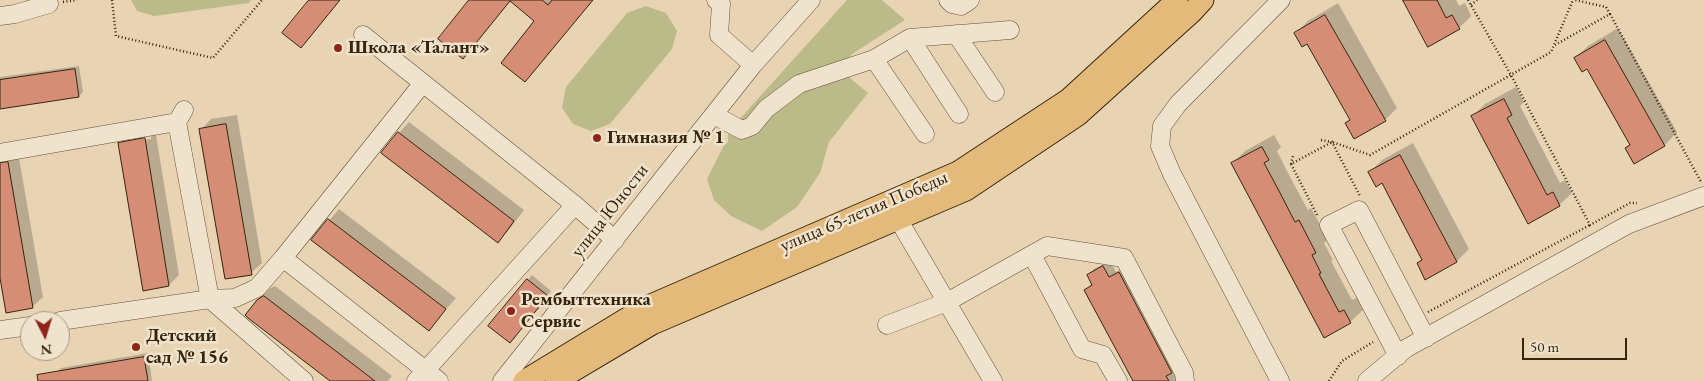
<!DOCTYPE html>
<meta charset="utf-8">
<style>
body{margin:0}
#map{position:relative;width:1704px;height:381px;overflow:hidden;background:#e8d4b3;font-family:"EB Garamond",serif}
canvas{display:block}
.north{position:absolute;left:20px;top:311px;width:50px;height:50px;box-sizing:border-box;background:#f0e3ce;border:1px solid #a69780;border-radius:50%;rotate:175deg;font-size:14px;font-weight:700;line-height:20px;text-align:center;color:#36240b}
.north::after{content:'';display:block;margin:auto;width:18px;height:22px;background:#8f2418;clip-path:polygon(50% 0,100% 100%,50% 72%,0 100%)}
.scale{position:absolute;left:1522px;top:338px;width:105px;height:22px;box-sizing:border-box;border:2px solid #36240b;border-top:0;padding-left:6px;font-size:15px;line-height:18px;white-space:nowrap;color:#36240b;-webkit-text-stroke:4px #f0e3ce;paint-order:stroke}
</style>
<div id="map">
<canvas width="1704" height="381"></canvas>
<div class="north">N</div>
<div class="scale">50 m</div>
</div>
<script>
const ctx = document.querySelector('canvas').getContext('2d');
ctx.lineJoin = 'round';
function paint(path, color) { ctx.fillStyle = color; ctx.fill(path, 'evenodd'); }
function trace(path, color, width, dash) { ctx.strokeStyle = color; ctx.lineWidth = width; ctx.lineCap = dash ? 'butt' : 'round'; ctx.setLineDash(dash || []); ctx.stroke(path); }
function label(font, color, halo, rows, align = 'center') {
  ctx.font = font + ' "EB Garamond",serif'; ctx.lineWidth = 5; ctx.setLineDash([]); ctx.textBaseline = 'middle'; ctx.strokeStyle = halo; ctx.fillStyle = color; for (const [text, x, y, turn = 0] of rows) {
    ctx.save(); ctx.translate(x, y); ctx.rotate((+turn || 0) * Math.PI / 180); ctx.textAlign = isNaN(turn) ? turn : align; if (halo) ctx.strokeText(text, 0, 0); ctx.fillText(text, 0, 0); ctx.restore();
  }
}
paint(new Path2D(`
 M 131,0 L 251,0 L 249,3 L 154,16 L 137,11 Z
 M 847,0 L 882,0 L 905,20 L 852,54 L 838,68 L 868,93 L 829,142 L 820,173 L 797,207 L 762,231 L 731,216 L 714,200 L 707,179 L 724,145 L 728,142 L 728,132 Z
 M 646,6 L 666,13 L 677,31 L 672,49 L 610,124 L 591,131 L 573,124 L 562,108 L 566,87 L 627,13 Z`), '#babb89');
paint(new Path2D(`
 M 471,0 L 592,0 L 525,81 L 536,21 L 511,0 L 469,51 Z
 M 1405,0 L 1456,0 L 1459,6 L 1465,3 L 1471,16 L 1459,28 Z
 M 1338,3 L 1397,108 L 1385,120 L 1346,123 L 1351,119 L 1308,43 L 1295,34 L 1308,21 Z
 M 1618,28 L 1677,132 L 1665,145 L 1634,162 L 1626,148 L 1631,144 L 1588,68 L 1575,58 L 1588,46 Z
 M 79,66 L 83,92 L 79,96 L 0,108 L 0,77 Z
 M 1516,87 L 1524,102 L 1520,106 L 1560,183 L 1565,180 L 1572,193 L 1559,205 L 1529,222 L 1473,116 L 1485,104 Z
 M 237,115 L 262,263 L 251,273 L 201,130 L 211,119 Z
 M 409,122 L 524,210 L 508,231 L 498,241 L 399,133 Z
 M 155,129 L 179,275 L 169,285 L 119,144 L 130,133 ZM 151,136 L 151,139 L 129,142 L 129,140 Z
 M 1274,135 L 1281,147 L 1277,151 L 1290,177 L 1308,210 L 1311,208 L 1328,239 L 1324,243 L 1333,260 L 1331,261 L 1352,300 L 1357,298 L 1363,310 L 1350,322 L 1324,336 L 1233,163 L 1245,151 Z
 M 1413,143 L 1469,249 L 1457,261 L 1418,263 L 1422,259 L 1382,182 L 1370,172 L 1382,160 Z
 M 0,151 L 18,152 L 43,297 L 32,307 L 0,271 Z
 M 339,209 L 456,298 L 429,329 L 313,240 Z
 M 1110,261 L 1116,272 L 1125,266 L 1177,366 L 1172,371 L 1177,380 L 1176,381 L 1135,381 L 1085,290 L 1093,283 L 1088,275 L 1094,269 Z
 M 532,275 L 551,291 L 514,337 L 490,326 Z
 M 275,286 L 392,376 L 388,381 L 332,381 L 258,300 L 269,289 Z
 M 148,353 L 152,381 L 58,381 L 57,372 L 61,368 Z`), '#0003');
const building = new Path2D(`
 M 309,0 L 340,0 L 301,48 L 282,33 Z
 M 469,0 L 542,0 L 548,5 L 552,0 L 593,0 L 525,82 L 501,63 L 534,21 L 510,1 L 463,59 L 438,39 Z
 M 1403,0 L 1437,0 L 1446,18 L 1452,15 L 1460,29 L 1428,47 Z
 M 1325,15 L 1386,121 L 1354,139 L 1345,123 L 1350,120 L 1307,44 L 1302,47 L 1294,33 Z
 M 1605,40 L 1665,146 L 1634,164 L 1625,148 L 1630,145 L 1587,69 L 1582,72 L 1574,58 Z
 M 75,69 L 79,97 L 0,109 L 0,80 Z
 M 1504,99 L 1512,115 L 1507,118 L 1547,195 L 1553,192 L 1560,206 L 1528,224 L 1471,116 Z
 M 226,124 L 252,275 L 225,279 L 199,129 Z
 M 398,132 L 514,221 L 498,243 L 381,153 Z
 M 145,138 L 169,286 L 143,291 L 118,143 Z
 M 1262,147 L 1269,160 L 1264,163 L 1278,189 L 1295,222 L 1299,220 L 1316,253 L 1312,255 L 1321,273 L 1319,274 L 1339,312 L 1344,310 L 1351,323 L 1324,338 L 1231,163 Z
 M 1400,155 L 1457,262 L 1425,280 L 1417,263 L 1422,260 L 1382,183 L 1376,187 L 1368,172 Z
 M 8,162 L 33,308 L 6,313 L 0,278 L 0,163 Z
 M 328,219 L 446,309 L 429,331 L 311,240 Z
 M 1103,266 L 1109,277 L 1119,272 L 1172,373 L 1166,376 L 1169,381 L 1133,381 L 1084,290 L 1092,285 L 1087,275 Z
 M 527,279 L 548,296 L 510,343 L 488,326 Z
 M 264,296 L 375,381 L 330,381 L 248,318 L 245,315 L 257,300 Z
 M 144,357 L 148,381 L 38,381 L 37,375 Z`);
paint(building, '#d58d76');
trace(building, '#36240b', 1);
const minor = new Path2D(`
 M 716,0 L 721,4 L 719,35 L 753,65
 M 948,0 L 952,4 L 961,6 L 970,0
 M 0,16 L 15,14 L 49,4
 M 956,34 L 995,92
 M 363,35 L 575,205 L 615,240
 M 910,38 L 1010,30
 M 874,59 L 910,38 L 959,114
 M 714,115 L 742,130 L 752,126 L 766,109 L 799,84 L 874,59 L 925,134
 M 0,153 L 177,122 L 184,110
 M 898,219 L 993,381
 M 1032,255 L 1082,349 L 1103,355 L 1118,381
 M 283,258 L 423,83
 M 60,321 L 210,299 L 177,122
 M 887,325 L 947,302 L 1047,246 L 1124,258 L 1184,373 L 1185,381
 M 0,330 L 30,326
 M 1398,356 L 1329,225 L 1359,210 L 1426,338
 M 304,381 L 210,299 L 235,298 L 257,288 L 283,258 L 439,381
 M 416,381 L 575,205
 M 502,381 L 753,65 L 811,0
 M 1280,381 L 1172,174 L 1160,146 L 1162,126 L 1178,104 L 1281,0
 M 1367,381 L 1405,349 L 1629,224 L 1704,196`);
const major = new Path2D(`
 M 524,381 L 644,308 L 958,172 L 1069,99 L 1177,0
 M 556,381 L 652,324 L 966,190 L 1078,115 L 1192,12 L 1203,0`);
trace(minor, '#625035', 19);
trace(major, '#36240b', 23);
trace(new Path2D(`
 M 112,0 L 116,36 L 213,58 L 262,0
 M 1468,0 L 1511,75 L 1590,225 L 1630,203 L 1637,203
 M 63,2 L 77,0
 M 1471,5 L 1477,0
 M 1610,14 L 1701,182
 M 1555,45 L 1610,14 L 1606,7 L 1575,0
 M 1321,140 L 1332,142 L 1360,196
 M 1291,164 L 1293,156
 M 1317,215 L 1291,164 L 1332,142 L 1370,155 L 1551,52 L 1573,0
 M 1428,312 L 1590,225
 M 1329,381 L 1342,361 L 1373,342`), '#36240b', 2.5, [1, 2.5]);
trace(minor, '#f0e3ce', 18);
trace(major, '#e4ba7a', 21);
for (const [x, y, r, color] of [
 [338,48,5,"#8f2418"],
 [597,138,5,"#8f2418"],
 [511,311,5,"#8f2418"],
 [136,347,5,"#8f2418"]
]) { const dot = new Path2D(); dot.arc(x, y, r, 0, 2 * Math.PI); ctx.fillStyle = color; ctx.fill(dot); trace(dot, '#f0e3ce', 2); }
label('bold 19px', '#36240b', '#f0e3ce', [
 ["Школа «Талант»",348,48],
 ["Гимназия № 1",607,138],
 ["Рембыттехника",521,300],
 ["Сервис",521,322],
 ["Детский",146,336],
 ["сад № 156",146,358]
], 'left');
label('19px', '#36240b', '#f0e3ce', [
 ["улица Юности",610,211,-52],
 ["улица 65-летия Победы",864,212,-23]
]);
</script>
